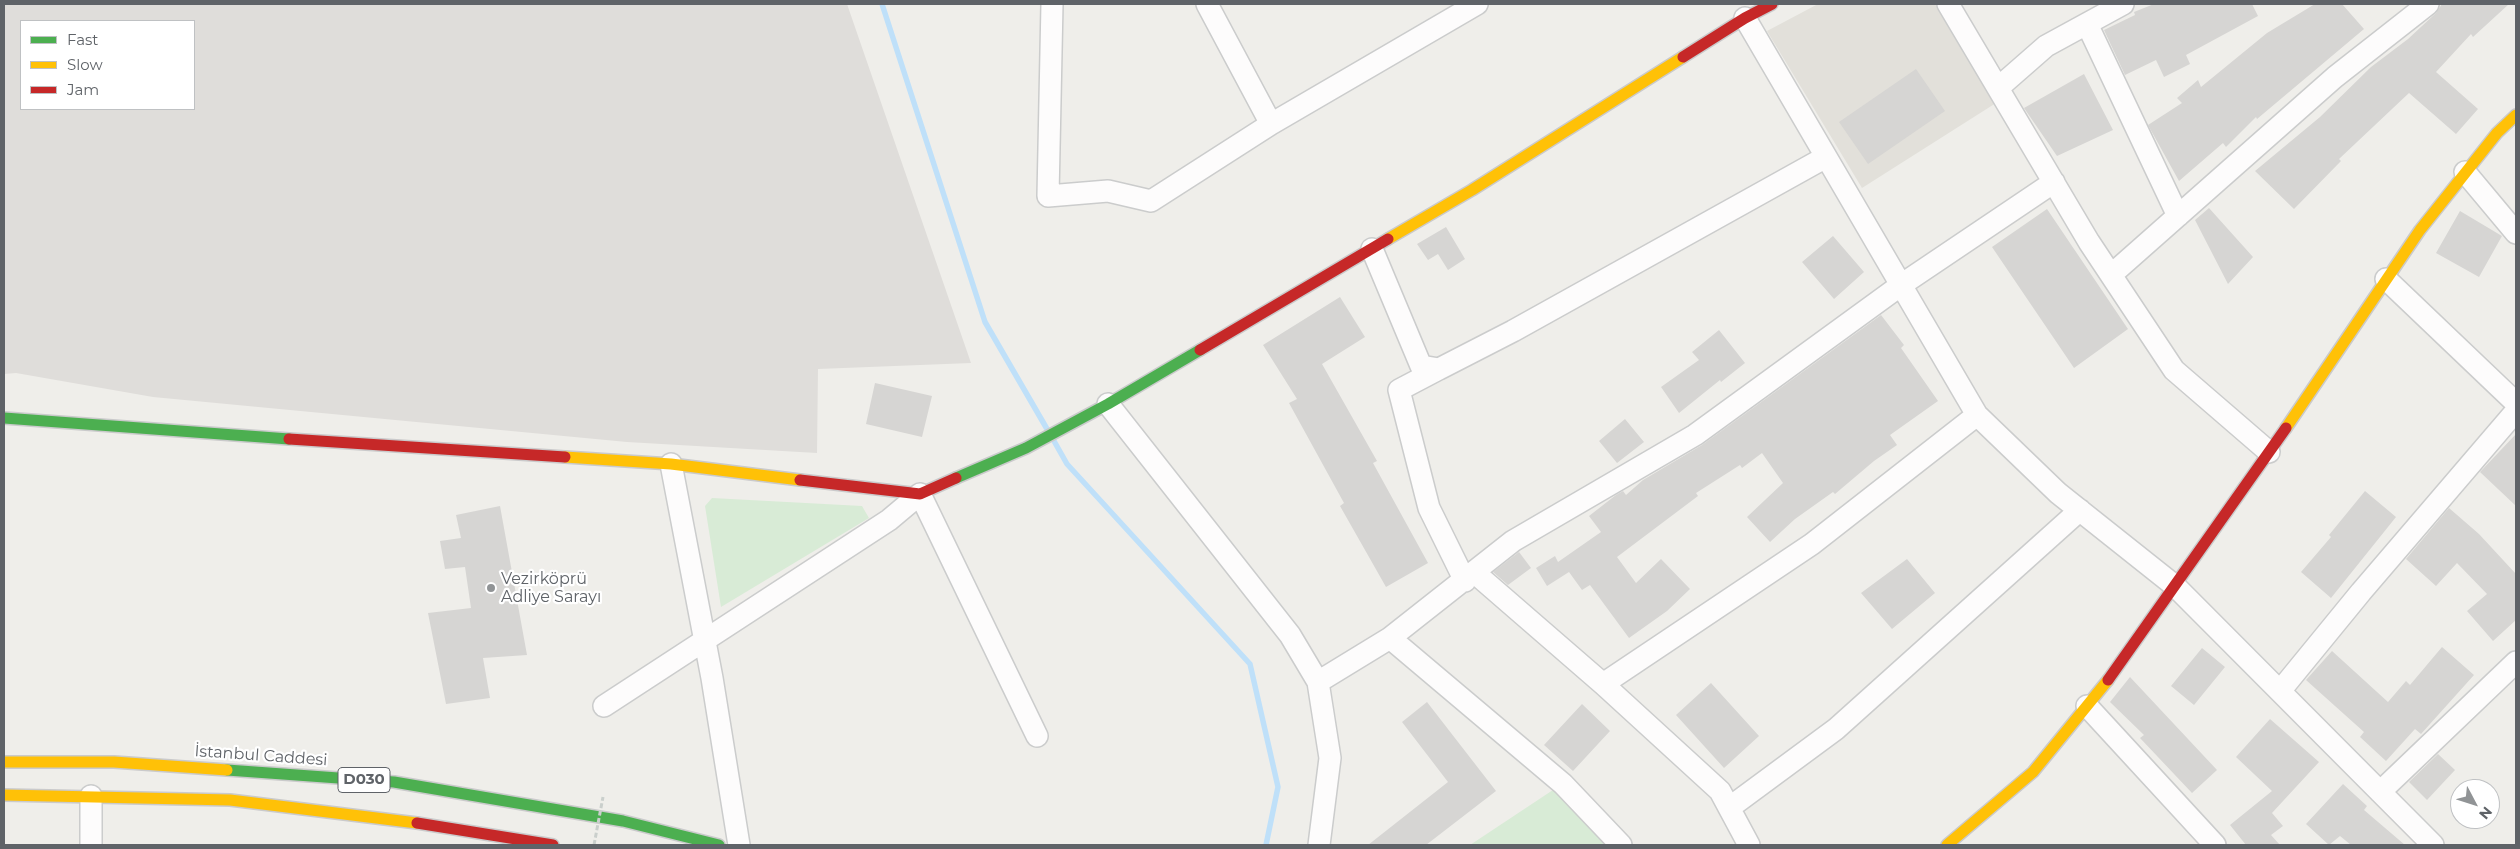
<!DOCTYPE html>
<meta charset="utf-8">
<style>
body{margin:0}
#map{position:relative;width:2520px;height:849px;overflow:hidden;background:#efeeea;font-family:Montserrat,sans-serif}
canvas{display:block}
.frame{position:absolute;inset:0;border:5px solid #5f6368;pointer-events:none}
.legend{position:absolute;left:20px;top:20px;width:175px;height:90px;box-sizing:border-box;background:#fff;border:1px solid #bfc1c3;margin:0;padding:6px 9px;list-style:none;font-size:15px;color:#5f6368}
.legend li{display:flex;align-items:center;gap:10px;height:25px}
.legend b{width:25px;border:1px solid #bfc1c3}
.north{position:absolute;left:2450px;top:779px;width:50px;height:50px;box-sizing:border-box;background:#fff;border:1px solid #bfc1c3;border-radius:50%;rotate:130deg;font-size:14px;font-weight:700;line-height:20px;text-align:center;color:#5f6368}
.north::after{content:'';display:block;margin:auto;width:18px;height:22px;background:#919496;clip-path:polygon(50% 0,100% 100%,50% 72%,0 100%)}
</style>
<div id="map">
<canvas width="2520" height="849"></canvas>
<div class="frame"></div>
<ul class="legend">
<li><b style="height:6px;background:#4caf50"></b>Fast</li>
<li><b style="height:6px;background:#ffc107"></b>Slow</li>
<li><b style="height:6px;background:#c62828"></b>Jam</li>
</ul>
<div class="north">N</div>
</div>
<script>
const ctx = document.querySelector('canvas').getContext('2d');
ctx.lineJoin = 'round';
function paint(path, color) { ctx.fillStyle = color; ctx.fill(path, 'evenodd'); }
function trace(path, color, width, dash) { ctx.strokeStyle = color; ctx.lineWidth = width; ctx.lineCap = dash ? 'butt' : 'round'; ctx.setLineDash(dash || []); ctx.stroke(path); }
function label(font, color, halo, rows, align = 'center') {
  ctx.font = font + ' Montserrat,sans-serif'; ctx.lineWidth = 4.5; ctx.setLineDash([]); ctx.textBaseline = 'middle'; ctx.strokeStyle = halo; ctx.fillStyle = color; for (const [text, x, y, turn = 0] of rows) {
    ctx.save(); ctx.translate(x, y); ctx.rotate((+turn || 0) * Math.PI / 180); ctx.textAlign = isNaN(turn) ? turn : align; if (halo) ctx.strokeText(text, 0, 0); ctx.fillText(text, 0, 0); ctx.restore();
  }
}
paint(new Path2D(`
 M 4,4 L 847,4 L 971,363 L 818,369 L 817,453 L 627,442 L 153,397 L 16,373 L 4,374 ZM 21,21 L 194,21 L 194,109 L 21,109 Z`), '#dfddda');
paint(new Path2D(`
 M 1818,4 L 1935,4 L 1996,103 L 1862,188 L 1767,31 Z`), '#e2e0da');
paint(new Path2D(`
 M 712,498 L 862,506 L 869,518 L 721,607 L 705,506 Z
 M 1559,786 L 1613,845 L 1470,845 Z`), '#d8ebd6');
trace(new Path2D(`
 M 882,4 L 985,322 L 1047,429
 M 1054,441 L 1067,464 L 1250,664 L 1278,787 L 1266,845`), '#bfe0f9', 5.5);
paint(new Path2D(`
 M 2154,4 L 2252,4 L 2258,16 L 2186,55 L 2190,64 L 2164,77 L 2156,60 L 2125,75 L 2104,30 L 2135,15 L 2134,12 Z
 M 2315,4 L 2342,4 L 2364,29 L 2257,119 L 2256,117 L 2226,147 L 2223,143 L 2179,181 L 2148,125 L 2182,103 L 2177,98 L 2198,80 L 2201,87 L 2267,33 Z
 M 2442,4 L 2509,4 L 2473,37 L 2471,34 L 2436,72 L 2478,109 L 2456,134 L 2409,93 L 2339,159 L 2341,161 L 2294,209 L 2255,171 L 2320,117 L 2371,67 L 2408,39 L 2436,13 Z
 M 1916,69 L 1945,111 L 1868,164 L 1839,122 Z
 M 2084,74 L 2113,130 L 2057,156 L 2024,108 Z
 M 2209,208 L 2253,257 L 2228,284 L 2195,220 Z
 M 2047,209 L 2128,329 L 2074,368 L 1992,247 Z
 M 2460,211 L 2502,236 L 2479,277 L 2436,253 Z
 M 1446,227 L 1465,259 L 1448,270 L 1438,254 L 1428,260 L 1417,244 Z
 M 1833,236 L 1864,272 L 1834,299 L 1802,262 Z
 M 1340,297 L 1365,337 L 1322,364 L 1377,461 L 1373,463 L 1428,563 L 1386,587 L 1340,506 L 1344,503 L 1289,403 L 1297,399 L 1263,345 Z
 M 1881,315 L 1904,345 L 1901,348 L 1938,401 L 1890,435 L 1897,445 L 1874,461 L 1835,494 L 1833,492 L 1795,519 L 1770,542 L 1747,517 L 1783,483 L 1762,453 L 1742,468 L 1740,465 L 1696,493 L 1698,496 L 1617,557 L 1636,583 L 1661,559 L 1690,589 L 1667,611 L 1629,638 L 1590,585 L 1582,590 L 1569,572 L 1547,586 L 1536,568 L 1555,556 L 1558,562 L 1601,532 L 1589,516 L 1616,495 L 1623,491 L 1626,495 L 1643,480 L 1702,445 Z
 M 1719,330 L 1745,363 L 1721,382 L 1720,380 L 1679,413 L 1661,387 L 1699,360 L 1692,352 Z
 M 875,383 L 932,396 L 922,437 L 866,424 Z
 M 1625,419 L 1644,442 L 1617,463 L 1599,441 Z
 M 2516,434 L 2516,506 L 2480,472 Z
 M 2365,491 L 2396,517 L 2331,598 L 2301,572 L 2331,537 L 2329,535 Z
 M 500,506 L 527,655 L 483,658 L 490,698 L 446,704 L 428,613 L 471,608 L 465,567 L 445,569 L 440,541 L 461,538 L 456,515 Z
 M 2449,508 L 2479,534 L 2516,574 L 2516,620 L 2493,641 L 2467,611 L 2487,594 L 2457,563 L 2436,586 L 2406,559 Z
 M 1519,552 L 1531,568 L 1508,585 L 1493,572 Z
 M 1907,559 L 1935,593 L 1892,629 L 1861,593 Z
 M 2442,647 L 2474,675 L 2421,734 L 2415,729 L 2386,761 L 2360,737 L 2364,732 L 2306,680 L 2332,651 L 2388,702 L 2406,681 L 2410,685 Z
 M 2202,648 L 2225,667 L 2194,705 L 2171,686 Z
 M 2130,677 L 2217,770 L 2192,793 L 2140,738 L 2144,735 L 2110,702 Z
 M 1711,683 L 1759,736 L 1724,768 L 1676,715 Z
 M 1427,702 L 1496,791 L 1426,845 L 1368,845 L 1448,782 L 1402,722 Z
 M 1582,704 L 1610,731 L 1573,771 L 1544,745 Z
 M 2270,719 L 2319,762 L 2272,813 L 2283,826 L 2271,835 L 2280,845 L 2246,845 L 2230,825 L 2272,791 L 2236,757 Z
 M 2438,754 L 2455,770 L 2427,800 L 2409,782 Z
 M 2343,784 L 2367,806 L 2364,810 L 2405,845 L 2351,845 L 2340,836 L 2329,845 L 2306,824 Z`), '#d6d5d3');
const street = new Path2D(`
 M 1052,4 L 1048,196 L 1108,191 L 1151,201 L 1271,124 L 1477,4
 M 1207,4 L 1271,124
 M 1948,4 L 2089,242 L 2174,370 L 2269,452
 M 1745,18 L 1977,415 L 2058,493 L 2175,586 L 2433,845
 M 2087,24 L 2178,216
 M 1998,88 L 2046,46 L 2123,4
 M 2465,172 L 2516,233
 M 1372,249 L 1421,366 L 1439,369 L 1513,331 L 1826,157
 M 2111,275 L 2335,77 L 2428,4
 M 2386,279 L 2516,403
 M 1439,369 L 1399,390 L 1429,508 L 1465,581
 M 1108,404 L 1290,635 L 1318,682 L 1330,758 L 1319,845
 M 671,464 L 712,678 L 739,845
 M 1475,573 L 1603,684 L 1720,791 L 1749,845
 M 1390,638 L 1563,784 L 1621,845
 M 1318,682 L 1390,638 L 1513,541 L 1695,435 L 1901,285 L 2054,182
 M 1603,684 L 1812,544 L 1977,415
 M 2280,691 L 2361,592 L 2516,411
 M 604,706 L 889,520 L 920,494 L 1037,736
 M 2087,706 L 2215,845
 M 2380,792 L 2516,662
 M 1729,808 L 1836,729 L 2080,510
 M 91,845 L 91,796`);
const fast = new Path2D(`
 M 4,418 L 289,439
 M 956,478 L 1026,448 L 1108,404 L 1200,350
 M 227,770 L 394,782 L 623,821 L 719,845`);
const slow = new Path2D(`
 M 1388,239 L 1472,190 L 1683,57
 M 2286,428 L 2420,230 L 2497,133 L 2516,115
 M 565,457 L 671,464 L 800,480
 M 4,762 L 114,762 L 227,770
 M 4,795 L 230,800 L 417,823
 M 1947,845 L 2033,772 L 2108,680`);
const jam = new Path2D(`
 M 1683,57 L 1745,18 L 1772,4
 M 1200,350 L 1388,239
 M 289,439 L 565,457
 M 800,480 L 920,494 L 956,478
 M 2108,680 L 2286,428
 M 417,823 L 553,845`);
trace(street, '#cbcccc', 24);
trace(fast, '#cacacb', 14);
trace(slow, '#cacacb', 14);
trace(jam, '#cacacb', 14);
trace(street, '#fdfcfc', 21);
trace(fast, '#4caf50', 11);
trace(slow, '#ffc107', 11);
trace(jam, '#c62828', 11);
trace(new Path2D(`
 M 594,845 L 603,797`), '#cacfcc', 3, [5, 2.5]);
for (const [x, y, r, color] of [
 [491,588,5,"#919496"]
]) { const dot = new Path2D(); dot.arc(x, y, r, 0, 2 * Math.PI); ctx.fillStyle = color; ctx.fill(dot); trace(dot, '#fff', 2); }
for (const [x, y, w] of [
 [364,780,52]
]) { const box = new Path2D(); box.roundRect(x - w / 2, y - 12.5, w, 25, 4); ctx.fillStyle = '#fff'; ctx.fill(box); trace(box, '#5f6368', 1); }
label('bold 15px', '#5f6368', null, [
 ["D030",364,780]
]);
label('16px', '#5f6368', '#fff', [
 ["Vezirköprü",501,579],
 ["Adliye Sarayı",501,597]
], 'left');
label('16px', '#5f6368', '#fff', [
 ["İstanbul Caddesi",261,756,4]
]);
</script>
